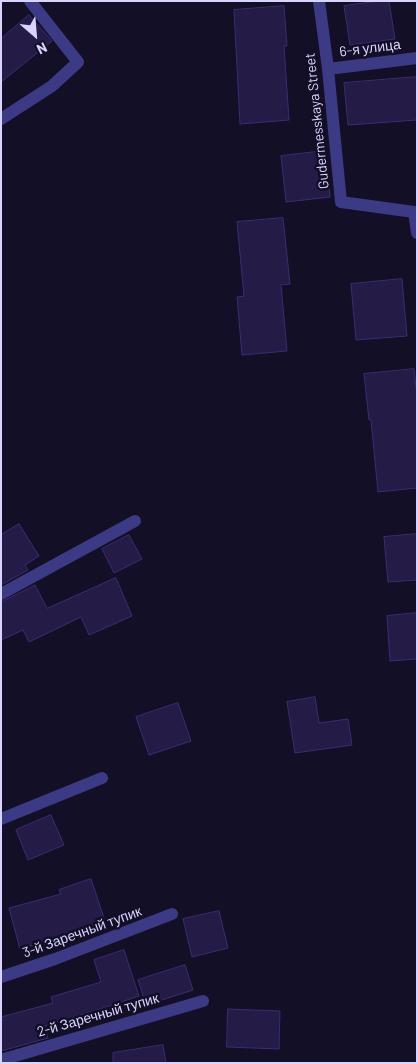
<!DOCTYPE html>
<meta charset="utf-8">
<style>
body{margin:0}
#map{position:relative;width:418px;height:1064px;overflow:hidden;background:#130f26;font-family:Barlow,sans-serif}
canvas{display:block}
.frame{position:absolute;inset:0;border:2px solid #d9d4ff;pointer-events:none}
.north{position:absolute;left:10px;top:10px;width:50px;height:50px;-webkit-text-stroke:4px #130f26;paint-order:stroke;rotate:153deg;font-size:14px;font-weight:700;line-height:20px;text-align:center;color:#d9d4ff}
.north::after{content:'';display:block;margin:auto;width:18px;height:22px;background:#d9d4ff;clip-path:polygon(50% 0,100% 100%,50% 72%,0 100%)}
</style>
<div id="map">
<canvas width="418" height="1064"></canvas>
<div class="frame"></div>
<div class="north">N</div>
</div>
<script>
const ctx = document.querySelector('canvas').getContext('2d');
ctx.lineJoin = 'round';
function paint(path, color) { ctx.fillStyle = color; ctx.fill(path, 'evenodd'); }
function trace(path, color, width, dash) { ctx.strokeStyle = color; ctx.lineWidth = width; ctx.lineCap = dash ? 'butt' : 'round'; ctx.setLineDash(dash || []); ctx.stroke(path); }
function label(font, color, halo, rows, align = 'center') {
  ctx.font = font + ' Barlow,sans-serif'; ctx.lineWidth = 5; ctx.setLineDash([]); ctx.textBaseline = 'middle'; ctx.strokeStyle = halo; ctx.fillStyle = color; for (const [text, x, y, turn = 0] of rows) {
    ctx.save(); ctx.translate(x, y); ctx.rotate((+turn || 0) * Math.PI / 180); ctx.textAlign = isNaN(turn) ? turn : align; if (halo) ctx.strokeText(text, 0, 0); ctx.fillText(text, 0, 0); ctx.restore();
  }
}
const building = new Path2D(`
 M 379,1 L 389,1 L 395,39 L 350,45 L 344,6 Z
 M 284,6 L 287,46 L 284,46 L 289,120 L 240,124 L 234,10 Z
 M 29,15 L 52,41 L 1,82 L 1,39 Z
 M 417,77 L 417,120 L 348,125 L 344,83 Z
 M 325,151 L 330,197 L 286,202 L 281,156 Z
 M 283,218 L 290,284 L 281,285 L 287,351 L 242,355 L 237,297 L 244,296 L 237,222 Z
 M 402,279 L 407,336 L 356,340 L 351,284 Z
 M 414,369 L 417,396 L 417,488 L 378,492 L 371,420 L 369,420 L 364,374 Z
 M 19,524 L 39,556 L 25,565 L 28,570 L 1,585 L 1,535 Z
 M 417,534 L 417,580 L 388,582 L 384,537 Z
 M 129,535 L 142,559 L 114,573 L 102,549 Z
 M 116,578 L 132,616 L 89,635 L 81,617 L 29,642 L 23,630 L 1,640 L 1,602 L 35,585 L 47,608 Z
 M 417,613 L 417,659 L 390,661 L 387,616 Z
 M 315,697 L 319,723 L 348,719 L 352,745 L 295,753 L 287,702 Z
 M 178,703 L 191,741 L 149,755 L 136,717 Z
 M 51,815 L 64,845 L 28,860 L 16,830 Z
 M 91,879 L 105,921 L 57,937 L 58,938 L 20,949 L 9,908 L 61,894 L 59,890 Z
 M 219,911 L 228,948 L 192,957 L 183,919 Z
 M 124,950 L 139,996 L 100,1009 L 45,1026 L 48,1038 L 1,1051 L 1,1017 L 53,1003 L 51,997 L 101,982 L 94,960 Z
 M 185,965 L 193,990 L 146,1005 L 138,980 Z
 M 228,1009 L 280,1011 L 279,1049 L 227,1047 Z
 M 163,1045 L 166,1063 L 113,1063 L 113,1053 Z`);
paint(building, '#241b47');
trace(building, '#3b2d73', 1);
trace(new Path2D(`
 M 319,1 L 328,69 L 341,202 L 414,212 L 417,233
 M 328,69 L 417,58
 M 1,119 L 52,86 L 78,62 L 30,1
 M 1,594 L 135,521
 M 1,819 L 102,778
 M 1,977 L 55,959 L 172,914
 M 1,1060 L 203,1001`), '#3d3a85', 12);
label('14px', '#d9d4ff', '#130f26', [
 ["6-я улица",370,48,-7],
 ["Gudermesskaya Street",317,121,-96],
 ["3-й Заречный тупик",82,932,-20],
 ["2-й Заречный тупик",98,1015,-16]
]);
</script>
